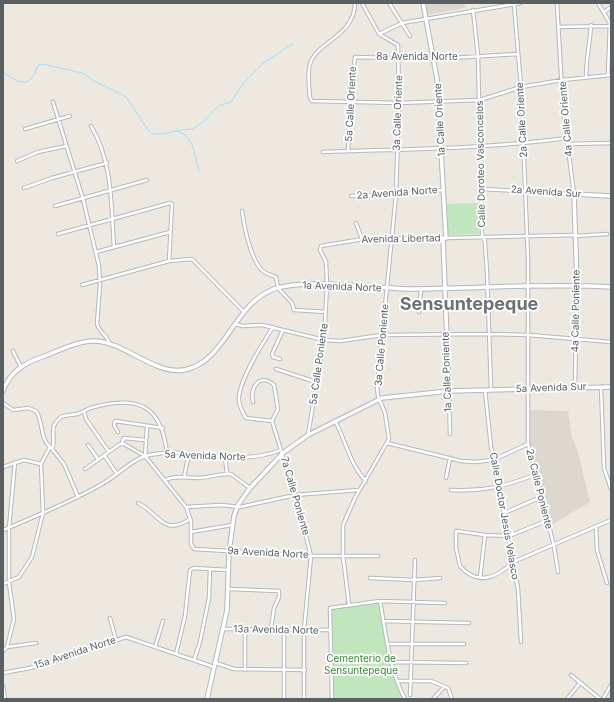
<!DOCTYPE html>
<meta charset="utf-8">
<style>
body{margin:0}
#map{position:relative;width:614px;height:702px;overflow:hidden;background:#ede9e1;font-family:Inter,sans-serif}
canvas{display:block}
.frame{position:absolute;inset:0;border:4px solid #5a5f62;pointer-events:none}
</style>
<div id="map">
<canvas width="614" height="702"></canvas>
<div class="frame"></div>
</div>
<script>
const ctx = document.querySelector('canvas').getContext('2d');
ctx.lineJoin = 'round';
function paint(path, color) { ctx.fillStyle = color; ctx.fill(path, 'evenodd'); }
function trace(path, color, width, dash) { ctx.strokeStyle = color; ctx.lineWidth = width; ctx.lineCap = dash ? 'butt' : 'round'; ctx.setLineDash(dash || []); ctx.stroke(path); }
function label(font, color, halo, rows, align = 'center') {
  ctx.font = font + ' Inter,sans-serif'; ctx.lineWidth = 3.5; ctx.setLineDash([]); ctx.textBaseline = 'middle'; ctx.strokeStyle = halo; ctx.fillStyle = color; for (const [text, x, y, turn = 0] of rows) {
    ctx.save(); ctx.translate(x, y); ctx.rotate((+turn || 0) * Math.PI / 180); ctx.textAlign = isNaN(turn) ? turn : align; if (halo) ctx.strokeText(text, 0, 0); ctx.fillText(text, 0, 0); ctx.restore();
  }
}
paint(new Path2D(`
 M 425,3 L 464,3 L 465,8 L 427,15 Z
 M 530,410 L 568,411 L 572,438 L 577,448 L 590,502 L 550,526 L 530,444 Z`), '#ddd8cf');
paint(new Path2D(`
 M 478,203 L 479,234 L 448,235 L 447,204 Z
 M 379,602 L 391,662 L 405,699 L 334,699 L 329,609 Z`), '#c1e5bd');
trace(new Path2D(`
 M 3,72 C 9,77 23,86 30,80 C 34,77 36,69 38,65 L 42,64 L 83,73 L 94,81 L 121,94 L 127,98 L 148,130 L 152,134 L 163,134 L 179,130 L 192,129 L 203,122 L 218,106 L 231,102 L 243,84 L 262,64 L 293,44
 M 177,131 C 195,136 194,156 199,171`), '#9fdfff', 1);
const street = new Path2D(`
 M 355,3 C 355,36 316,42 310,64 C 307,74 309,88 310,98 L 312,101 L 399,103 L 480,100 L 521,87 L 562,80 L 611,75
 M 389,3 L 410,36
 M 598,3 L 610,23 L 608,75
 M 514,4 L 521,87 L 528,259 L 528,444 L 554,546 L 558,572
 M 473,10 L 478,56 L 482,234 L 485,242 L 487,273 L 491,389
 M 604,12 L 611,7
 M 558,27 L 610,26
 M 379,34 L 402,23 L 521,3
 M 586,77 C 586,60 590,43 591,25
 M 53,102 L 83,199 L 99,266 L 100,284 L 97,324 C 100,334 109,336 109,344
 M 91,126 C 113,162 111,205 114,247
 M 25,129 L 70,116
 M 568,144 L 611,143
 M 348,151 L 350,102 L 355,57 L 434,59 L 518,54
 M 323,152 C 404,149 486,149 567,138
 M 17,161 L 38,152 L 66,146
 M 24,188 L 52,178 L 107,163
 M 482,189 L 574,194 L 563,109 L 557,3
 M 351,196 L 396,195 L 443,190
 M 55,206 L 147,180
 M 242,211 C 244,227 250,255 260,268 C 264,274 270,274 276,277 L 278,288 L 292,303 L 294,310 L 326,312
 M 356,223 L 362,239
 M 58,234 L 170,203 L 172,204 L 169,261
 M 575,236 L 607,234
 M 446,238 L 575,235
 M 96,252 L 170,232
 M 82,285 L 169,261 L 192,259 L 244,312
 M 419,312 L 421,289
 M 235,324 L 243,326 L 262,325 L 324,340 L 340,341 L 382,335 L 489,334 L 529,335 L 611,342
 M 273,327 C 263,343 237,383 239,401 C 240,408 243,413 246,418 L 272,421 L 299,509 L 311,556 L 304,630 L 304,699
 M 13,351 L 21,367
 M 280,359 L 273,357 L 272,354 L 283,330
 M 276,369 L 316,382
 M 601,387 L 604,468 L 611,489
 M 575,388 L 577,286
 M 485,390 L 491,447 L 518,589 L 521,642
 M 449,391 L 450,434
 M 253,402 C 249,388 260,372 274,385 L 278,409 L 272,421
 M 3,403 L 13,410 L 28,408 L 36,411 C 44,423 39,437 50,447 L 41,464 L 24,460 L 3,467
 M 84,411 L 86,419 L 109,452
 M 335,421 C 346,441 350,465 366,481
 M 118,432 L 114,425 L 115,421 L 163,428
 M 308,435 L 324,340 L 327,285 L 326,262 L 320,250 L 321,246 L 363,239 L 443,238
 M 122,443 L 124,438 L 145,440
 M 387,443 L 461,461 L 475,462 L 493,460 L 528,444
 M 88,445 L 98,459
 M 52,449 C 57,437 47,428 61,417 C 66,415 72,415 77,414 C 83,412 88,408 94,407 C 139,395 162,406 167,454
 M 52,449 L 64,464 L 78,497
 M 104,455 L 117,474
 M 145,456 L 147,427
 M 225,458 L 227,473
 M 85,469 L 120,444 L 124,444 L 145,456 L 186,507 L 191,521 L 191,544 L 194,549 L 311,556 L 378,556
 M 184,477 L 189,454
 M 446,478 L 450,458
 M 165,480 C 174,475 187,478 197,478 C 209,478 219,473 231,474 L 250,488
 M 451,490 C 483,492 505,486 535,475
 M 138,503 C 159,513 163,537 190,519
 M 186,507 L 221,505 L 240,507 L 295,495 L 359,490
 M 504,513 L 541,497
 M 546,521 L 509,536 L 485,535 L 456,531 L 456,548 L 460,566 C 477,586 497,578 513,562 L 611,520
 M 596,526 L 597,550 L 607,583
 M 3,530 C 36,516 71,502 102,484 C 117,476 132,459 149,455 C 194,446 235,468 281,450
 M 191,532 L 232,525
 M 370,578 L 414,580 L 440,578
 M 480,578 L 485,535
 M 3,584 L 19,577 L 32,557 L 43,513 L 41,464
 M 229,589 L 279,591 L 279,597 L 274,608 L 271,629
 M 380,601 C 386,634 389,669 405,699
 M 349,605 L 343,556 L 343,525 L 355,498 L 389,439 L 385,413 L 378,396 L 377,388 L 396,195 L 399,103 L 398,45 L 379,34 L 362,3
 M 110,618 L 116,640
 M 383,621 L 469,623
 M 223,629 L 329,630
 M 387,644 L 464,644
 M 7,647 L 36,643
 M 155,647 L 163,621
 M 3,651 L 7,647 L 14,619 L 9,583 L 9,528 L 15,462
 M 176,654 L 185,616 L 190,570 L 194,568 L 228,570
 M 194,660 L 200,642 L 209,598 L 210,569
 M 391,662 L 466,663
 M 216,663 L 234,669 L 305,670
 M 245,670 L 245,630
 M 3,673 L 30,668 L 62,659 L 126,637 L 214,667
 M 571,675 L 600,699
 M 397,681 L 431,681 L 448,688 L 452,699
 M 3,686 L 5,699
 M 410,695 L 415,560
 M 284,699 L 284,630
 M 332,699 L 330,608 L 380,601 L 445,603
 M 433,699 L 444,687
 M 567,699 L 580,683
 M 603,699 L 611,685`);
const secondary = new Path2D(`
 M 423,3 L 437,79 L 446,238 L 443,238 L 449,391
 M 577,285 L 574,194 L 611,196
 M 3,391 C 10,371 26,362 45,356 C 60,350 80,340 96,341 C 126,343 155,375 184,370 C 226,362 233,304 274,289 C 306,278 371,288 407,289 C 475,289 543,283 611,287
 M 207,699 L 227,610 L 229,552 L 234,516 L 238,505 L 250,488 L 283,453 L 308,435 L 382,398 L 449,391 L 611,387`);
trace(street, '#b4b8bc', 4.5);
trace(secondary, '#b3b7bc', 5.5);
trace(street, '#fff', 2.5);
trace(secondary, '#fff', 3.5);
label('10px', '#5a5f62', '#fff', [
 ["8a Avenida Norte",417,57],
 ["5a Calle Oriente",351,104,-87],
 ["3a Calle Oriente",398,113,-88],
 ["4a Calle Oriente",566,119,-95],
 ["1a Calle Oriente",440,120,-93],
 ["2a Calle Oriente",522,120,-93],
 ["Calle Doroteo Vasconcelos",481,164,-91],
 ["2a Avenida Sur",546,192,4],
 ["2a Avenida Norte",397,193,-4],
 ["Avenida Libertad",401,239,-1],
 ["1a Avenida Norte",342,287,2],
 ["4a Calle Poniente",576,311,-89],
 ["3a Calle Poniente",382,345,-85],
 ["5a Calle Poniente",319,364,-82],
 ["1a Calle Poniente",447,372,-92],
 ["5a Avenida Sur",551,388,-2],
 ["5a Avenida Norte",205,456,2],
 ["2a Calle Poniente",539,489,76],
 ["7a Calle Poniente",295,496,74],
 ["Calle Doctor Jesús Velasco",504,516,80],
 ["9a Avenida Norte",268,553,3],
 ["13a Avenida Norte",276,630,1],
 ["15a Avenida Norte",75,653,-18]
]);
label('10px', '#398635', '#fff', [
 ["Cementerio de",361,659],
 ["Sensuntepeque",361,671]
]);
label('bold 18px', '#6b7174', '#fff', [
 ["Sensuntepeque",469,305]
]);
</script>
